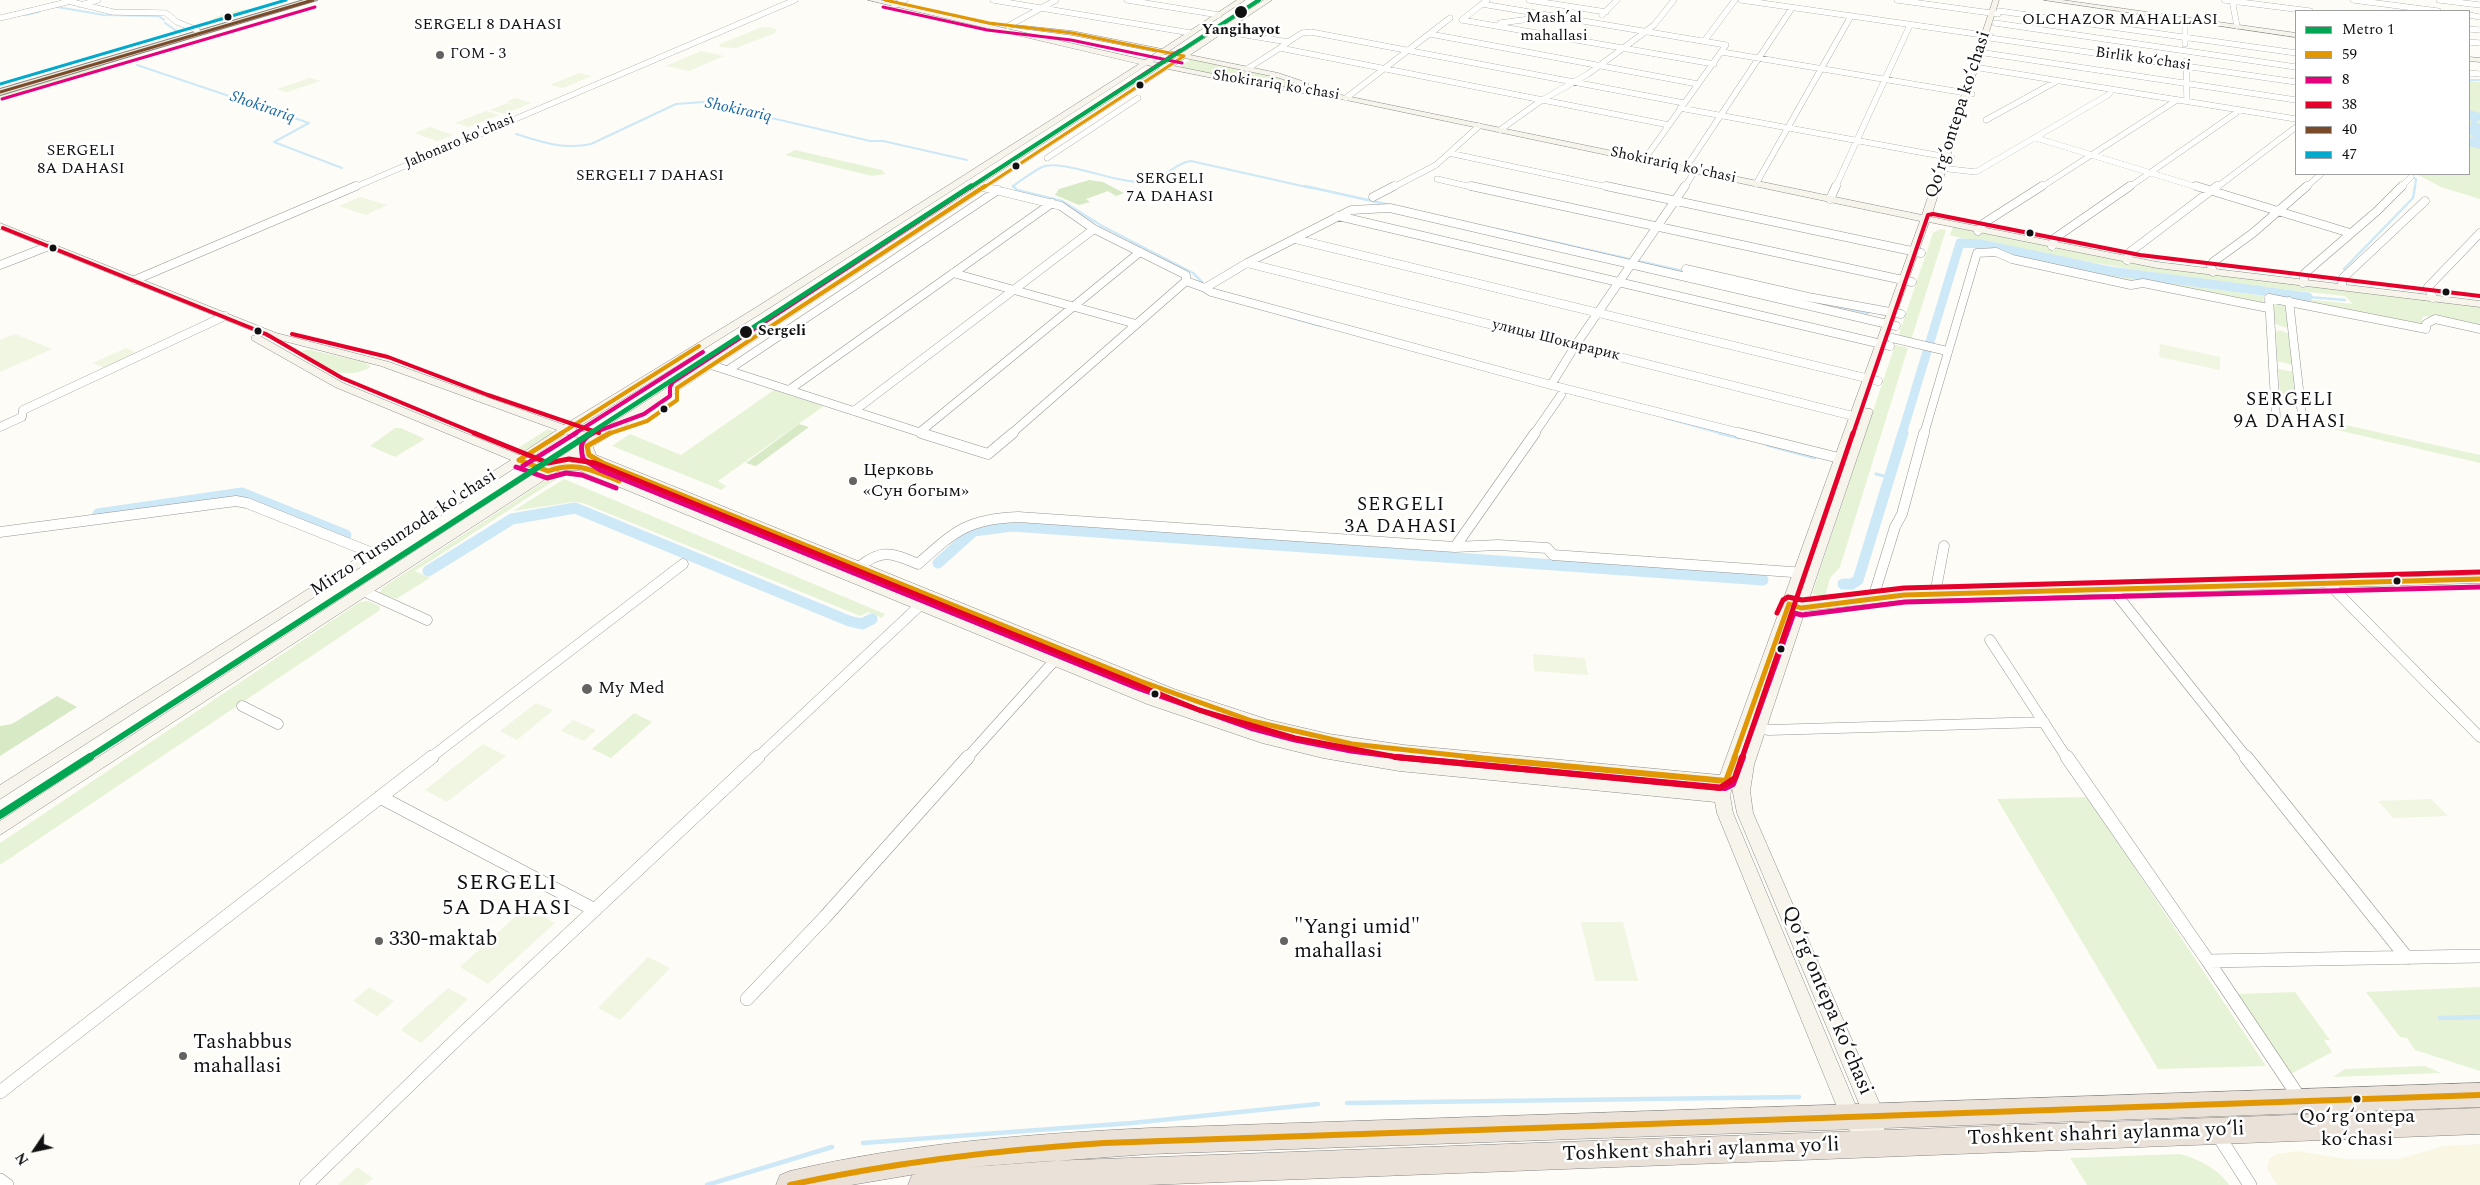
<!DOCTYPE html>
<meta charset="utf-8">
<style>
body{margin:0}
#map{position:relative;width:2480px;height:1185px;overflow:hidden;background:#fdfcf7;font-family:Spectral,serif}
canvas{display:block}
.legend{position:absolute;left:2295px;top:10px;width:175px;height:165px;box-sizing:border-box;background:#fff;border:1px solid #a0a0a0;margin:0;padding:6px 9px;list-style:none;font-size:15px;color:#111}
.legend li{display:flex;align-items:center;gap:10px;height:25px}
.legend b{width:25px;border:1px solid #a0a0a0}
.north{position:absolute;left:10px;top:1125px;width:50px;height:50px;-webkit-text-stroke:4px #fff;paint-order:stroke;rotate:236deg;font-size:14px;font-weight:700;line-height:20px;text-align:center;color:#111}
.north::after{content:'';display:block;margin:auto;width:18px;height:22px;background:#111;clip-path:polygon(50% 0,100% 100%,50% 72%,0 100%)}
</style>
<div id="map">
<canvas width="2480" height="1185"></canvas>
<ul class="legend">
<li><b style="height:6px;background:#00a651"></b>Metro 1</li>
<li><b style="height:6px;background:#e09702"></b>59</li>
<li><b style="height:6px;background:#e5007d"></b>8</li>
<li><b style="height:6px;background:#e4002b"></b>38</li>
<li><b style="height:6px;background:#7a4b2a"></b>40</li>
<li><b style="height:6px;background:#00a9ce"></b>47</li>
</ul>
<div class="north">N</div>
</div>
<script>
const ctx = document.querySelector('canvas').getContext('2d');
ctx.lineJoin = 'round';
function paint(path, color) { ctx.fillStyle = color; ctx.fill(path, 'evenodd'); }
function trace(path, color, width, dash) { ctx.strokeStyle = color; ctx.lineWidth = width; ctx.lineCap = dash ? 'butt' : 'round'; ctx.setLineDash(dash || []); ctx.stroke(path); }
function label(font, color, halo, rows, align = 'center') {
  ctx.font = font + ' Spectral,serif'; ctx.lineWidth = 5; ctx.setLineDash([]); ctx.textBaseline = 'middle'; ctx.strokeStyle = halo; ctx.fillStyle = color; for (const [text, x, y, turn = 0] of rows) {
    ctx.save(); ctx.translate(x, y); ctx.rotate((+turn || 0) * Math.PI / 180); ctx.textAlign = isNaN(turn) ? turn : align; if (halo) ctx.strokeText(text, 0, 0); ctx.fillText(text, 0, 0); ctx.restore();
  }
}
paint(new Path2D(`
 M 2480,1144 L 2480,1185 L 2277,1185 L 2267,1169 L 2269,1159 L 2276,1154 L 2297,1151 L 2346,1159 L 2398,1159 L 2444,1146 Z`), '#f9f7e4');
paint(new Path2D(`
 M 267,8 L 204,26 C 218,11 247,9 267,8 Z
 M 1191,59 L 1278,77 L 1308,89 L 1265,85 L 1180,67 Z
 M 111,65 L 0,98 L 0,95 L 96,66 Z
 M 2469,81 L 2480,82 L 2480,199 L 2441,187 L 2416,174 L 2469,174 Z
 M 795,150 L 882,170 L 885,174 L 872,176 L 785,155 Z
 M 1953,227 L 2137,264 L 2480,306 L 2480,328 L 2444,318 L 2424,316 L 2422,318 L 2424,325 L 2417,326 L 2266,295 L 2353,304 L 2345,296 C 2234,284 2123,271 2014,247 C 1994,242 1969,241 1950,235 Z
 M 1941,229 L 1946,230 L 1912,337 L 1909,340 L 1902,338 L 1899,334 L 1933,233 Z
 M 2011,254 L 2105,274 L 2264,296 L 2263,306 L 2135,280 L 2131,283 L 2023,260 Z
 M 2272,302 L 2287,305 L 2290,327 L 2284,327 L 2275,324 Z
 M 2280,330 L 2290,334 L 2293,365 L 2277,361 L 2276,332 Z
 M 1895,345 L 1908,348 L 1840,567 L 1830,578 L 1825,597 L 1812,594 Z
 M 303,350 L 311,350 L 364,362 L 371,367 C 347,381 319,369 298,355 Z
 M 2278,369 L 2294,372 L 2296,399 L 2280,395 Z
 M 774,390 L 824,406 L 718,481 L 726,486 L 722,490 L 612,446 L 630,434 L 681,455 Z
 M 2323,420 L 2480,455 L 2480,463 L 2324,427 Z
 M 395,428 L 401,428 L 425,439 L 395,457 L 370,446 Z
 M 548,429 L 555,432 L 518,454 L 512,452 Z
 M 569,471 L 415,571 L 430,578 L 396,599 L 380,593 L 382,588 L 545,481 L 557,474 Z
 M 564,479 L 885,614 L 882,618 L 868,612 L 860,616 L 583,503 L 573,502 L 513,511 Z
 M 368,601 L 379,606 L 380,610 L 0,865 L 0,843 L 360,602 Z
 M 634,713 L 652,722 L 611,758 L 592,749 Z
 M 2088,797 L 2266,1066 L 2158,1069 L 1997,799 Z
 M 2480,987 L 2480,1071 L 2415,1050 L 2407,1038 L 2400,1037 L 2366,992 Z
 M 2295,992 L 2330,1040 L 2324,1040 L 2332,1052 L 2291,1074 L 2238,994 Z
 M 2425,1066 L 2441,1073 L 2333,1077 L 2345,1069 Z
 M 2180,1154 C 2198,1159 2219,1169 2229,1185 L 2087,1185 L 2070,1158 Z`), '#e7f3d7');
paint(new Path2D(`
 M 1089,180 L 1103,182 L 1124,193 L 1116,196 L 1108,191 L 1086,199 L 1090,202 L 1079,205 L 1055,195 L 1059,189 Z
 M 799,424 L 809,427 L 756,466 L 746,463 Z
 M 57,696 L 77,707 L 0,756 L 0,726 L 12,724 Z`), '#d8eac5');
paint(new Path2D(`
 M 769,27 L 776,29 L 775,33 L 736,48 L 719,47 L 720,44 L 759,28 Z
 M 701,51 L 724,56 L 689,71 L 666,66 Z
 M 579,73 L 592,76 L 563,88 L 550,85 Z
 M 310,78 L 320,81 L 287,92 L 277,89 Z
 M 515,98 L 531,103 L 504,114 L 490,110 L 507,103 L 518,106 L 507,102 Z
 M 486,111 L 499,115 L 469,127 L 455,123 Z
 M 430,127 L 453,135 L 437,141 L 414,133 Z
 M 360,197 L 387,205 L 366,215 L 339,206 Z
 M 15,334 L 52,349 L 0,372 L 0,340 Z
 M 2160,344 L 2220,357 L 2220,370 L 2159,357 Z
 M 126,348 L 137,353 L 104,368 L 93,363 Z
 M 1533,654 L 1585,658 L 1588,675 L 1534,671 Z
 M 536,703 L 553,710 L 517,740 L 500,731 Z
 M 573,720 L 596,730 L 584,741 L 561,731 Z
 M 483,744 L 506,756 L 447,802 L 425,790 Z
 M 2431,799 L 2448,816 L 2393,818 L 2378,801 Z
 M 526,907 L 555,923 L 488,984 L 460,967 Z
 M 1581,922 L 1623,922 L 1638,981 L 1595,981 Z
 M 648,957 L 670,968 L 620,1020 L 598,1008 Z
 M 369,987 L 394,1001 L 377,1016 L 353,1001 Z
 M 448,988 L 468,999 L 421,1043 L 401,1030 Z
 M 357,1167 L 373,1178 L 365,1185 L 338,1185 Z`), '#f0f6e1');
paint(new Path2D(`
 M 2469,110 L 2480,113 L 2480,120 L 2476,122 L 2480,124 L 2480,149 L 2469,146 L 2469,139 L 2474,136 L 2469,134 L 2471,123 Z`), '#cde8f7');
trace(new Path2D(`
 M 57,7 L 104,15 L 159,16 L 164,20
 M 25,15 L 39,12
 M 165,23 L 178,32
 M 137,65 L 309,123 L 274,142 L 342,168
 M 2469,80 L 2480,80
 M 516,134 C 541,142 565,150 591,144 L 676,104 L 703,102 L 870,141 L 883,141 L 967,160
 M 2409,174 L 2416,179 L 2415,188
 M 1015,188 L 1013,186 C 1022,180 1032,172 1042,167 C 1060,158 1119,185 1147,182 C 1164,180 1174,163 1191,161 L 1311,188`), '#cde8f7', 2);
trace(new Path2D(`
 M 1013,186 L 1017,190 L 1062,201 L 1102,226 L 1193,273 L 1202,282 L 1198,288 L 1211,295
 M 1305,186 L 1390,205
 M 1496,229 L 1687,272
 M 2344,269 L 2413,198 L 2415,186
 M 2308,297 L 2345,300
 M 1837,306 L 1868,313
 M 1289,317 L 1321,326
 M 1666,418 L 1724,434`), '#cde8f7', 2.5);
trace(new Path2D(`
 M 1719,433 L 1739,438
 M 1767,445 L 1815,458
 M 1876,474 L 1888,477`), '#cde8f7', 3);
trace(new Path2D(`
 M 2440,1018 L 2480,1017
 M 1347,1103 L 1799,1097
 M 863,1143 L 1132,1123 L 1318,1104
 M 707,1185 L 832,1147`), '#cde8f7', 4.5);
trace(new Path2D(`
 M 1902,434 L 1960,243 L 1980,244 L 2110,271 L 2308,297`), '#cde8f7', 9);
trace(new Path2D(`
 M 98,514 L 242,493 L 346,535
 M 938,563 L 974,531 L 1012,526 L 1763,580
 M 428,571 L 512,519 L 575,508 L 849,621 L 862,624 L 872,619
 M 1843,584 L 1852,584 L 1858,580 L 1903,433`), '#cde8f7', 11);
const streetFar3 = new Path2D(`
 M 64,0 L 113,12 L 166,13 L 177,22 L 197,30
 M 993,0 L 1191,33
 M 1127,0 L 1219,15
 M 1529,0 L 1606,12
 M 1741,0 L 1990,36
 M 1897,0 L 1998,14
 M 2224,0 L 2310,11
 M 2232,0 L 2237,26
 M 2353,0 L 2438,11
 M 2439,0 L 2480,5
 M 1482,4 L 1726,45 L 1644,160
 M 81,5 L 98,0
 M 894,5 L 905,0
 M 1999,11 L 2296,53
 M 1602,15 L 1617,0
 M 2469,15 L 2480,17
 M 2185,17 L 2185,44
 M 0,18 L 67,2
 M 1462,20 L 1714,64
 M 1462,20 L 1487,0
 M 1500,23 L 1545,17
 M 1995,23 L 2296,67
 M 1008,26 L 1056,0
 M 2469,29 L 2480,30
 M 1234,33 L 1288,42 L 1280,48 L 1669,125
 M 1430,34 L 1698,84
 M 1990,38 L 2296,82
 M 1705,40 L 1735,0
 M 1288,42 L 1302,33 L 1311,32 L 1684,103
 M 2469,42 L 2480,43
 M 1722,52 L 1972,94
 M 1985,53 L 2296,100
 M 2186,61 L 2187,101
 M 1980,68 L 2296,119
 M 1247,69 L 1280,48
 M 2469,73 L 2480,74
 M 1346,98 L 1450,18
 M 1680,108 L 1952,158
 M 1986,120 L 2057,81
 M 1500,130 L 1542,100 L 1588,74 L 1641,35 L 1654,25 L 1674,0
 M 2036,138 L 2200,188
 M 1449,153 L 1612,188
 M 1047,158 L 1138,98
 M 1685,169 L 1792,8
 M 1949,169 L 1976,172 L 2108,95 L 2112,90
 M 1437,179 L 1476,188
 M 1756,184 L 1851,16
 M 983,187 L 985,188
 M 353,188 L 795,0
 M 1392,188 L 1436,165 L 1479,126
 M 1684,188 L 1695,171
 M 1835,188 L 1910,25
 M 2040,188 L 2177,100
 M 2128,188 L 2236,113
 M 2216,188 L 2296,127
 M 2305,188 L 2321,174
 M 2400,188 L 2411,177`);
const streetFar2 = new Path2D(`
 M 1471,186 L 1912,282
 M 1606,186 L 1921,253
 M 2196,186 L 2350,233
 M 983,187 L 1061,206 L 1094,229 L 1186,275 L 1186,281
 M 1373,197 L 1394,186
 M 1830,199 L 1836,186
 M 1338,216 L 1890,346
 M 1978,231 L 1984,223 L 2042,186
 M 1295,239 L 1878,381
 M 2052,246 L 2055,238 L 2130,186
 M 2127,260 L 2130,252 L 2217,186
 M 1247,263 L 1861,418
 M 0,265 L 49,246
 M 1686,269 L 1808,297 L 1901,314
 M 2213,272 L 2211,266 L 2213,262 L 2253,233 L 2307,186
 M 953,273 L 1136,324
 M 135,280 L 356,186
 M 1186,281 L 1205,288
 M 2303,283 L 2305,273 L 2377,211 L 2402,186
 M 2342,284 L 2343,278 L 2425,201
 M 2433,298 L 2428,287 L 2480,233
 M 2289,301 L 2303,424
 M 1892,338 L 1947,351
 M 711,365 L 925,434
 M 728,370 L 998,190
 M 1551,385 L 1575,346 L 1685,186
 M 789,390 L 1052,203
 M 854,411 L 1094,229
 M 2276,417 L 2269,298 L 2426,329 L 2426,324 L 2435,319 L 2480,329
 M 0,427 L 22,417 L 23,410 L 225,316
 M 920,432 L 1140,252
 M 1011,434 L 1186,281
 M 1534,434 L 1561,395
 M 1744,434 L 1551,385 L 1211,292 L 1205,288 L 1247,263 L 1351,210 L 1390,208 L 1896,326
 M 1924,434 L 1977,253 L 1996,252 L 2012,259 L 2131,285 L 2143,283 L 2268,308`);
const streetFar1 = new Path2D(`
 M 921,433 L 988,454 L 1013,433
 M 1739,433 L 1847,460
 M 0,532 L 236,501 L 247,503 L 375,554
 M 1455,547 L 1535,433
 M 859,567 C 882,548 892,553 918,564 C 955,531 967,519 1018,517 L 1455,547 L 1498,545 L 1547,548 L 1553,555 L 1806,573
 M 2328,583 L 2480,737
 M 2113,590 L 2247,758
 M 363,591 L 427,620
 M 1935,594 L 1944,546
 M 1873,598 L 1895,527 L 1902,514 L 1924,433
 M 1990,640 L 2067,758
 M 242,706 L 278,724
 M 1759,728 L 1769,730 L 2044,722
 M 430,758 L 683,564
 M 757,758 L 930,596
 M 967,758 L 1055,660`);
const street = new Path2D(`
 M 2067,757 L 2208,961 L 2480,956
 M 2246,757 L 2407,958
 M 380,797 L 595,910
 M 2208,961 L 2301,1100
 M 747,999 L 825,917 L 968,757
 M 0,1092 L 432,757
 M 2216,1132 L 2250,1185
 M 0,1180 L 7,1185
 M 306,1185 L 460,1036 L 758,757`);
const secondary = new Path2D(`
 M 868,0 L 880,0 L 1145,60 L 1157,52 L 1072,35 L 1011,27 L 1015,25 L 1072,31 L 1162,49 L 1237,0 L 1245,0 L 1169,51 L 1182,53 L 1264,0 L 1272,0 L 1190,55 L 1278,73 L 1308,83 L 1308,87 L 1276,77 L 1185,58 L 1174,66 L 1263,84 L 1327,92 L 1922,215 L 1993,0 L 1999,0 L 1931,217 L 2157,262 L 2480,301 L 2480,307 L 2157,268 L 1929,222 L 1863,408 L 1871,409 L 1873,411 L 1808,602 L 1904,590 L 2480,575 L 2480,583 L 1904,600 L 1805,611 L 1754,765 L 1750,791 L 1753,813 L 1885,1116 L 1884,1144 L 1881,1151 L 1874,1154 L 1867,1151 L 1844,1124 L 1717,813 L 1715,802 L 1399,771 L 1323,758 L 1262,743 L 1147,704 L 578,470 L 558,471 L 0,835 L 0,821 L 538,471 L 521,464 L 0,799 L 0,785 L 511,460 L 335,387 L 252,340 L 252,336 L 260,336 L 343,383 L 519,455 L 557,430 L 381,366 L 268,337 L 0,229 L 0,223 L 276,333 L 389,362 L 564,425 L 752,310 L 1139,64 ZM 1164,54 L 1177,57 L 1165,64 L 1153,62 ZM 1147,65 L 1160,68 L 594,435 L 575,429 L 760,314 ZM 1168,69 L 1263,88 L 1327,96 L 1920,221 L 1720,775 L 1404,745 L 1329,734 L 1269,720 L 1174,689 L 596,455 L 593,447 ZM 567,434 L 586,440 L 546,466 L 529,459 ZM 584,454 L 587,460 L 599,466 L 1164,697 L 1268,731 L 1329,746 L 1404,757 L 1717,787 L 1716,789 L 1399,759 L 1323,746 L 1264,732 L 1157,696 L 596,467 L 578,462 L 570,463 ZM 1732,788 L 1737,813 L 1865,1118 L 1858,1111 L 1733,813 L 1730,796 Z
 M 2044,0 L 2062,0 L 2296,33 L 2296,37 Z
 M 2469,57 L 2480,58 L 2480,62 L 2469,61 Z`);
const primary = new Path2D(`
 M 304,0 L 317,0 L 0,95 L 0,89 Z`);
const highway = new Path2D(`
 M 2480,1083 L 2480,1107 L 1150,1154 L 957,1168 L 1049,1161 L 2480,1108 L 2480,1134 L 1146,1185 L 908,1185 L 912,1175 L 916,1174 L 851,1185 L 776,1185 L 780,1175 L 790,1171 C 909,1143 1028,1134 1150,1128 Z`);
trace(streetFar3, '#979795', 6);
trace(streetFar2, '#979795', 9);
trace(streetFar1, '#979795', 11);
trace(street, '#979795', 14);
trace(secondary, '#8e8d8b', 1);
trace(primary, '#858482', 2);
trace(highway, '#858482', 1);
trace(streetFar3, '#fffffe', 5.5);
trace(streetFar2, '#fffffe', 8);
trace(streetFar1, '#fffffe', 10);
trace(street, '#fffffe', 13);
paint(secondary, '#f6f4eb');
paint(primary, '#ede9dc');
paint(highway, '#eae1d8');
trace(new Path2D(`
 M 885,0 L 989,23 L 1072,33 L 1184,56
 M 983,188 L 1184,56`), '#e09702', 3);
trace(new Path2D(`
 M 560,434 L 699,346
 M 608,434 L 647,421 L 677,400 L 677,388 L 985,186`), '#e09702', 4);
trace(new Path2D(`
 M 610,433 L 587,446 L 589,455 L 603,463 L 1140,681 L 1252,721 L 1352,744 L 1481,758
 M 519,460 L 548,471 C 577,461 592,470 619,481
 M 519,460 L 562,433
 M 1734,758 L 1789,604 L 1801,608 L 1904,595 L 2480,579`), '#e09702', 5);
trace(new Path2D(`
 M 1467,757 L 1726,781 L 1735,757
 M 790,1185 C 894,1162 998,1150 1104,1143 L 2480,1095`), '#e09702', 6);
trace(new Path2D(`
 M 883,7 L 987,30 L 1071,40 L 1182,63
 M 2,99 L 315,7
 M 970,188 L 1180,50`), '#e5007d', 3);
trace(new Path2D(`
 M 574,434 L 703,352
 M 590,434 L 644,414 L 670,396 L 670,387 L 673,382 L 972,186`), '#e5007d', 4);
trace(new Path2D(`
 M 593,433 C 580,440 580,446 583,459 L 600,470 L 1137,688 L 1250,728 L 1295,740 L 1351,751 L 1406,758
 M 523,466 L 576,433
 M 516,467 L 547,478 L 566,473 L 582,475 L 616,488
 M 1742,758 L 1794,613 L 1802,615 L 1905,602 L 2480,587`), '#e5007d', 5);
trace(new Path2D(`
 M 1397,757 L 1725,788 L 1733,784 L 1743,757`), '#e5007d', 6);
trace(new Path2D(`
 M 3,228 L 266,334 L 342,378 L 477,434
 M 292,334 L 388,357 L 488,395 L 599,433
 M 1853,434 L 1928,215 L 1933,214 L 2140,255 L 2480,296`), '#e4002b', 4);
trace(new Path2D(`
 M 474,433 L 548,463 L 569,459 L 595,463 L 1199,710 L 1295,738 L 1402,758
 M 1777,613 L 1783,600 L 1788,597 L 1802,600 L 1904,588 L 2480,572
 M 1742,758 L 1853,433`), '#e4002b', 5);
trace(new Path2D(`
 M 1395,757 L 1720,788 L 1735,778 L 1742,757`), '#e4002b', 6);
trace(new Path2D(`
 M 0,92 L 313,0`), '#7a4b2a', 3);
trace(new Path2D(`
 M 0,84 L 286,0`), '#00a9ce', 3);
trace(new Path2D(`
 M 969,188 L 1259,0`), '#00a651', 4);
trace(new Path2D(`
 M 589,434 L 971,186`), '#00a651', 5);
trace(new Path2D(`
 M 88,758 L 591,433`), '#00a651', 6);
trace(new Path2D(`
 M 0,815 L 90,757`), '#00a651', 8);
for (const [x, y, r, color] of [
 [1241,12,7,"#111"],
 [228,17,4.5,"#111"],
 [440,55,5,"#646362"],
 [1140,85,4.5,"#111"],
 [1016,166,4.5,"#111"],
 [2030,233,4.5,"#111"],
 [53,248,4.5,"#111"],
 [2446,292,4.5,"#111"],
 [258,331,4.5,"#111"],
 [746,332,7,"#111"],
 [664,409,4.5,"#111"],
 [853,481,5,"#646362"],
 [2397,581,4.5,"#111"],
 [1781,649,4.5,"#111"],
 [587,689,6,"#646362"],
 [1155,694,4.5,"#111"],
 [379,941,5,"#646362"],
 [1284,941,5,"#646362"],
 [183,1056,5,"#646362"],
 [2357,1099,4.5,"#111"]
]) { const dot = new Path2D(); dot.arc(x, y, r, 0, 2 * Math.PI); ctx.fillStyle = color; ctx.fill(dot); trace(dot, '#fff', 2); }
label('bold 15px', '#111', '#fff', [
 ["Yangihayot",1241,31],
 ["Sergeli",758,332,"left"]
]);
label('15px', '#111', '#fff', [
 ["ГОМ - 3",450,55]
], 'left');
label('15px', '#111', '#fff', [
 ["Birlik koʻchasi",2143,60,8],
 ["Shokirariq ko'chasi",1276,86,9],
 ["Jahonaro ko'chasi",460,142,-23],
 ["Shokirariq ko'chasi",1673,166,12],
 ["улицы Шокирарик",1556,341,14]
]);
label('16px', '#111', '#fff', [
 ["Mashʼal",1554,19],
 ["mahallasi",1554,37],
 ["OLCHAZOR MAHALLASI",2120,21],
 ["SERGELI 8 DAHASI",488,26],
 ["SERGELI",81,152],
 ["8A DAHASI",81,170],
 ["SERGELI 7 DAHASI",650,177],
 ["SERGELI",1170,180],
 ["7A DAHASI",1170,198]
]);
label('italic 16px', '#1768a6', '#fff', [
 ["Shokirariq",262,108,19],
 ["Shokirariq",738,111,12]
]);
label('18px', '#111', '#fff', [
 ["Qoʻrgʻontepa koʻchasi",1959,115,-72],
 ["Mirzo Tursunzoda ko'chasi",404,534,-33]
]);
label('18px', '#111', '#fff', [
 ["Церковь",863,471],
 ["«Сун богым»",863,492],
 ["My Med",598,689]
], 'left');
ctx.letterSpacing = '1px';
label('19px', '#111', '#fff', [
 ["SERGELI",2290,401],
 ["9A DAHASI",2290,423],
 ["SERGELI",1401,506],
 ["3A DAHASI",1401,528]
]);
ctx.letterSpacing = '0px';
label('20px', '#111', '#fff', [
 ["Qoʻrgʻontepa",2357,1118],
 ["koʻchasi",2357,1141]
]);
label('21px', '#111', '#fff', [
 ["\"Yangi umid\"",1294,929],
 ["mahallasi",1294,953],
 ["330-maktab",389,941],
 ["Tashabbus",193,1044],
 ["mahallasi",193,1068]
], 'left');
label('21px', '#111', '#fff', [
 ["Qoʻrgʻontepa koʻchasi",1826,1001,67],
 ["Toshkent shahri aylanma yoʻli",2106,1135,-2],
 ["Toshkent shahri aylanma yoʻli",1701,1151,-2]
]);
ctx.letterSpacing = '1px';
label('22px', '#111', '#fff', [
 ["SERGELI",507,885],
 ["5A DAHASI",507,910]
]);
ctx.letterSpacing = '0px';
</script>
